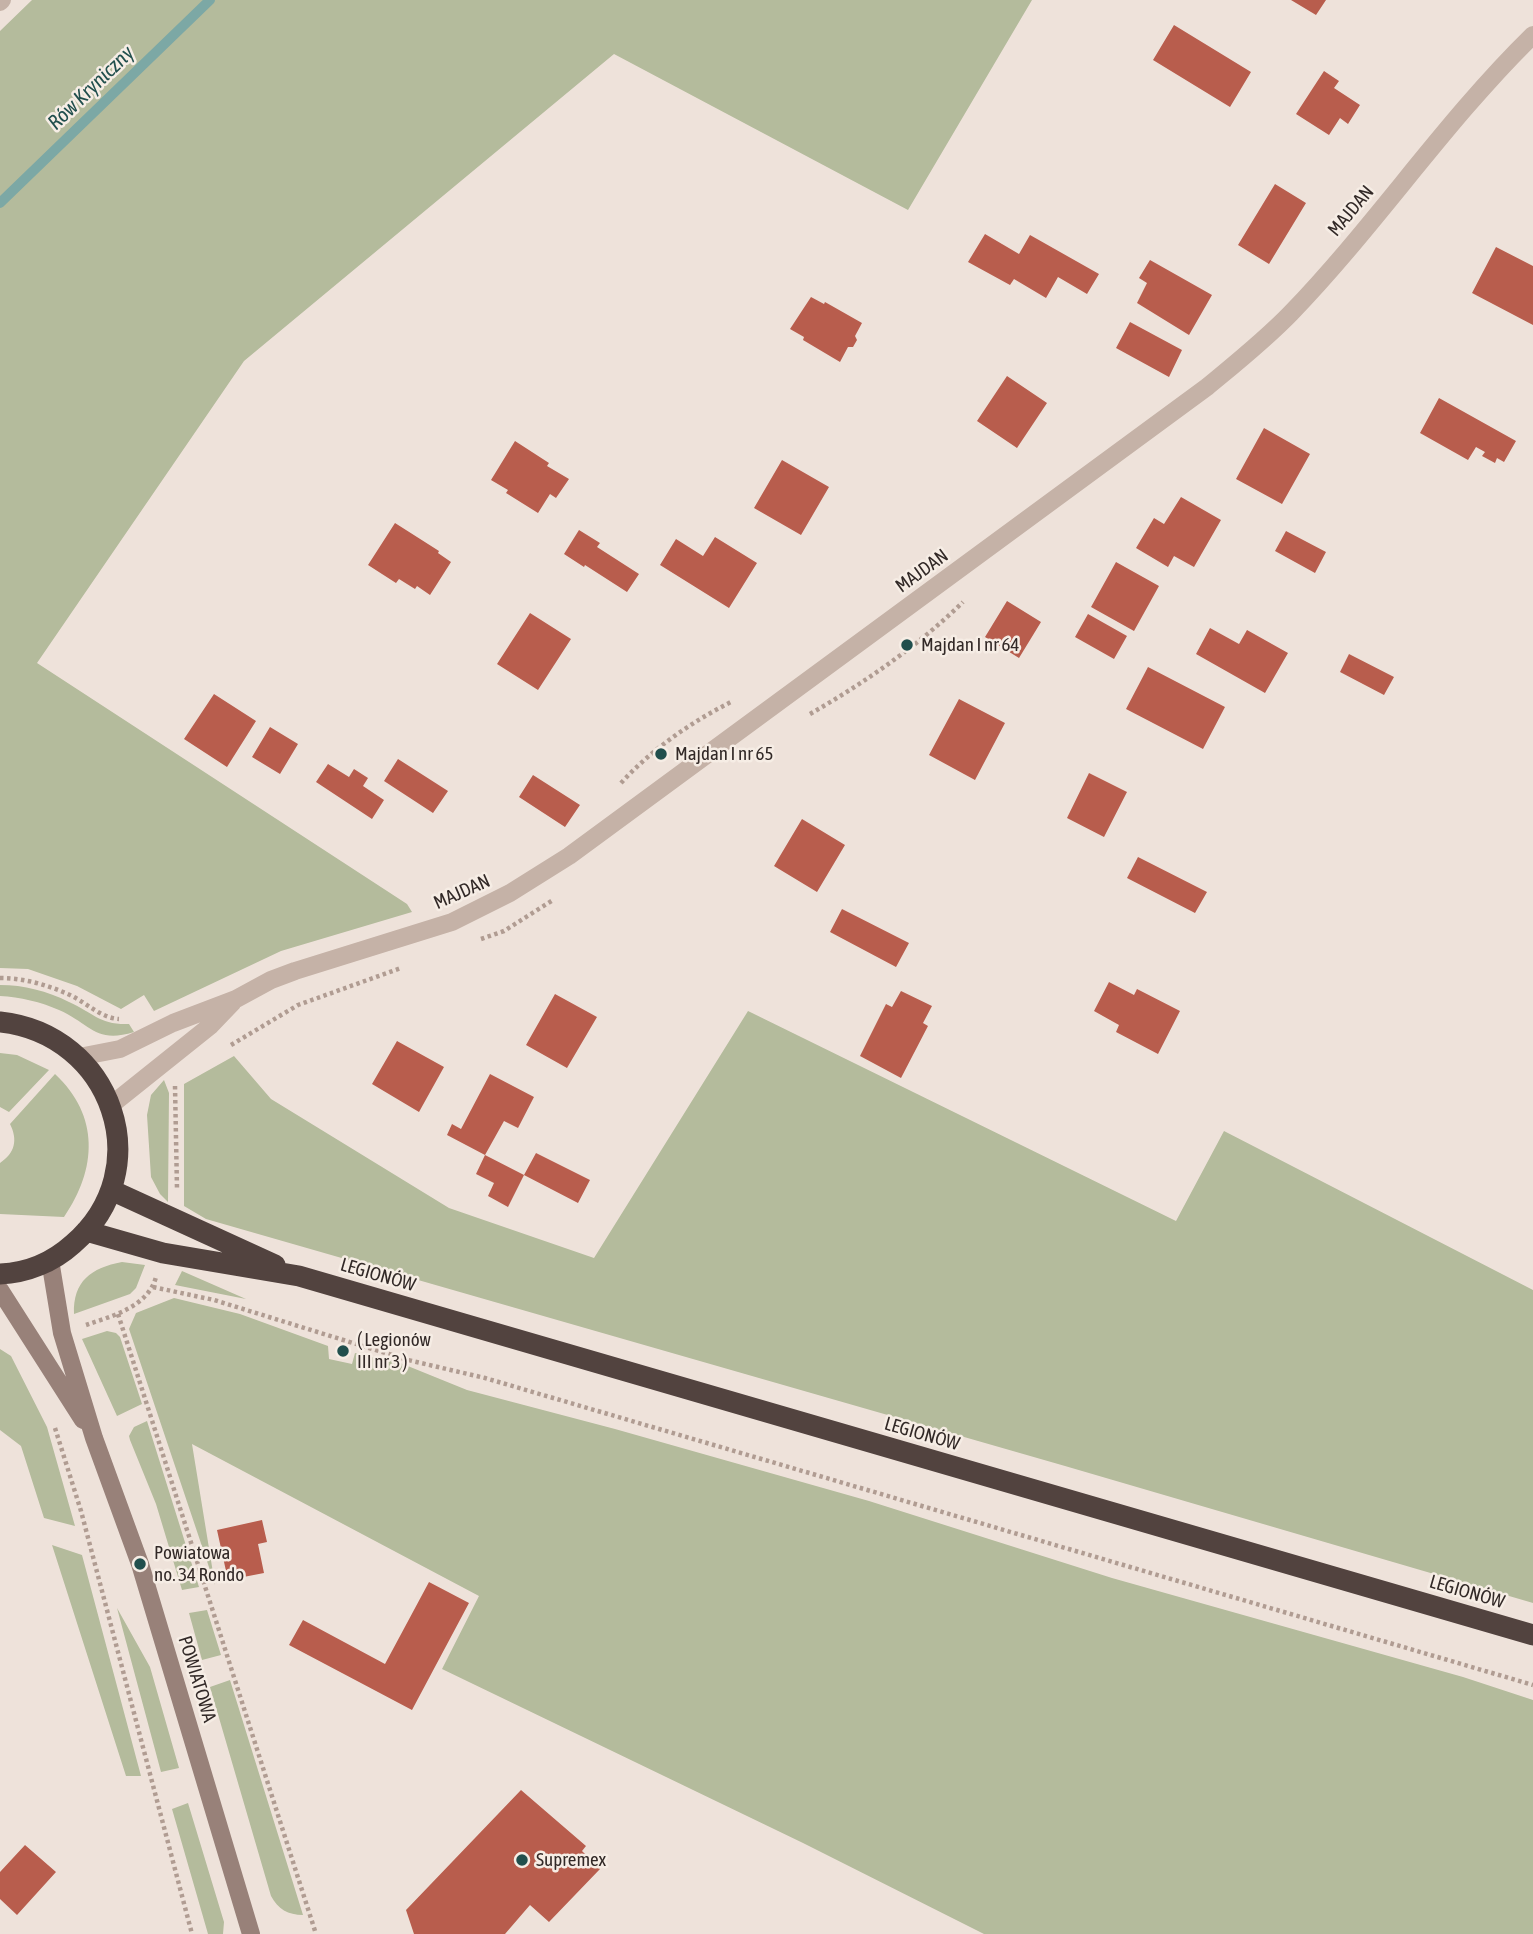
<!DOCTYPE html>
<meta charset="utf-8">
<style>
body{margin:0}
canvas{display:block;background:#eee2da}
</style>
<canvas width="1533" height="1934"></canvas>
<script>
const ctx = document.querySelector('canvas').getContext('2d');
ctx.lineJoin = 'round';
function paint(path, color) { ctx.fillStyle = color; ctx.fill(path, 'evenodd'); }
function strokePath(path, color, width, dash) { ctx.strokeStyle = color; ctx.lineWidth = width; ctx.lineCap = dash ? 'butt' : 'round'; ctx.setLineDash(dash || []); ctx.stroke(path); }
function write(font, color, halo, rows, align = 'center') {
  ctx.font = font + ' "Asap Condensed",sans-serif'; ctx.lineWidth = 5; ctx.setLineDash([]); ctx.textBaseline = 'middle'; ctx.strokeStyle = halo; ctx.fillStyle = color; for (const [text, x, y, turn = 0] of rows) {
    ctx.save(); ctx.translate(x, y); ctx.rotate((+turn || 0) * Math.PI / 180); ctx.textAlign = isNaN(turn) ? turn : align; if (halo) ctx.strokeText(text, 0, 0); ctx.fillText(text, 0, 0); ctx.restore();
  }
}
const green = new Path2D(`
 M32 0H1032L908 210 614 54 244 361 37 663 407 904 412 912 281 951 154 1011 144 995 121 1009 77 986 28 969 0 968V31Z
 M0 985C24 985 47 991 69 1002 94 1013 99 1025 129 1024L134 1032C95 1044 91 1024 59 1010 41 1002 20 997 0 996Z
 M748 1011 1176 1221 1224 1131 1533 1290V1603L1065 1466 206 1219 184 1206V1084L234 1056 271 1099 449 1208 594 1258Z
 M0 1053 17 1055 49 1070 9 1112 0 1107Z
 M55 1074C100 1116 97 1169 64 1217L0 1214V1163C15 1153 18 1140 10 1124Z
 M164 1080 169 1093 168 1202 160 1194 151 1177 147 1115 151 1095Z
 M122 1262 145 1265 136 1288 130 1294 74 1314C73 1281 91 1268 122 1262Z
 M182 1271 246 1299 175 1285Z
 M174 1298 240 1314 328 1346 329 1359 352 1364 355 1353 383 1360H393L467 1390 615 1429 869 1501 1112 1578 1463 1677 1533 1700V1934H984L803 1843 442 1669 479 1596 192 1444 215 1585 129 1329 136 1313Z
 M107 1331 116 1333 120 1337 142 1404 117 1416 82 1339Z
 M0 1349 11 1356 47 1427 75 1526 44 1518 21 1446 0 1430Z
 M147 1421 199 1587 182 1590 156 1504 130 1440 129 1436 134 1427Z
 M52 1545 82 1555 141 1776H126Z
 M117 1608 150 1667 179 1768 161 1772Z
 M207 1610 221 1655 202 1660 189 1613Z
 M230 1680 303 1915C288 1915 278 1909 271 1896L210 1687Z
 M188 1803 224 1922 223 1934H208L172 1809Z`);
const stream = new Path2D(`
 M0 203 210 0`);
const building = new Path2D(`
 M1291 0H1326L1316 15Z
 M1174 25 1251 72 1230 107 1153 60Z
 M1324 71 1339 81 1334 88 1360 105 1348 124 1340 118 1329 135 1296 114Z
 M1275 184 1306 203 1269 264 1238 245Z
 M985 234 1019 254 1030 235 1099 274 1087 294 1058 277 1046 298 1014 279 1010 285 968 262Z
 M1496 247 1533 266V325L1472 293Z
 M1150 260 1212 295 1189 335 1137 303 1147 283 1139 278Z
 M811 297 824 304 825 302 862 323 855 336 857 340 853 347H848L840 362 803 340 804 337 790 329Z
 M1130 322 1182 350 1169 377 1116 348Z
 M1007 376 1047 403 1017 448 977 421Z
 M1439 398 1516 441 1504 462 1497 458 1495 463 1482 456 1485 452 1476 447 1468 460 1420 433Z
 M1264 428 1310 454 1282 504 1236 479Z
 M515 441 549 463 547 466 569 479 556 498 550 494 538 513 506 493 508 490 491 480Z
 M782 460 829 487 801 535 754 508Z
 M1181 497 1221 520 1194 567 1174 556 1168 567 1136 548 1154 518 1164 524Z
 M395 523 439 551 438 553 451 562 430 595 417 586 415 589 399 579 396 583 368 565Z
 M579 530 600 543 597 547 639 574 627 592 585 565 584 567 564 554Z
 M1286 531 1326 552 1315 573 1275 551Z
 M715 537 757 563 729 608 660 565 676 539 703 556Z
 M1116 562 1159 586 1134 631 1091 607Z
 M1007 601 1041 622 1019 658 985 637Z
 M530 613 571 639 538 690 497 664Z
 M1088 614 1127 636 1114 659 1075 637Z
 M1210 628 1239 644 1247 630 1288 653 1265 693 1196 654Z
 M1349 654 1394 677 1384 695 1340 672Z
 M1148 667 1225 707 1203 749 1126 709Z
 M214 694 256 721 227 767 184 739Z
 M959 699 1005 723 975 780 929 755Z
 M270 727 298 744 280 774 252 757Z
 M398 759 448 791 433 813 384 781Z
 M328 764 349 777 354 769 368 778 363 786 384 800 372 819 316 782Z
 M1089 773 1127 792 1104 837 1067 818Z
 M533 775 580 805 565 827 519 797Z
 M802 819 845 845 817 892 774 866Z
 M1138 857 1207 892 1195 913 1127 878Z
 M842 909 909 943 896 967 830 932Z
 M1109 982 1134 995 1137 989 1180 1011 1158 1054 1116 1032 1119 1025 1094 1011Z
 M901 991 932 1006 923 1023 928 1026 901 1078 860 1056 886 1004 892 1007Z
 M555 994 597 1017 567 1068 526 1045Z
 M397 1041 444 1067 419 1112 372 1084Z
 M490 1074 534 1097 518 1128 504 1121 485 1155 447 1135 452 1124 461 1129Z
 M536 1153 590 1180 578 1203 524 1175Z
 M485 1155 524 1175 508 1207 488 1196 494 1183 476 1174Z
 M262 1520 267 1542 258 1544 264 1573 228 1580 217 1530Z
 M429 1582 469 1603 412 1710 289 1645 303 1620 385 1664Z
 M521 1790 586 1846 582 1851 600 1869 549 1922 530 1905 505 1934H414L406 1910Z
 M25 1845 56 1872 17 1915 0 1899V1872Z`);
const path = new Path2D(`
 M810 714C864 683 918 646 963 602
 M621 783C651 750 691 722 731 702
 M481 939 504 931 553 900
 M0 978C24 978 48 985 70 995 87 1003 101 1018 119 1019
 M231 1045 298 1005 401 968
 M175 1086 177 1189
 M153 1287 214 1300 408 1360 485 1378 1533 1685
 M118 1314 316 1934
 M86 1325C112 1316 148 1307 156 1277
 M55 1428 81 1511 192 1934`);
const street = new Path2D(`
 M0 2 2 0
 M79 1057 120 1049 173 1023 236 999 271 980 295 971 452 922 510 893 569 856 1207 387C1236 363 1265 340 1291 313 1376 225 1445 121 1533 35
 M110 1106 210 1026 233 1002`);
const secondary = new Path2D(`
 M50 1260 62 1333 94 1438 140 1564 251 1934
 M0 1290 83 1420`);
const highway = new Path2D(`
 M0 1022C112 1034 160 1169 73 1244 53 1262 27 1273 0 1274
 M111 1190 275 1265
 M86 1231 163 1253 299 1276 1533 1635`);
const markers = [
 [907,645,7,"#214f4d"],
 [661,754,7,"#214f4d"],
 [343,1351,7,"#214f4d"],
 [140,1564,7,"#214f4d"],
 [522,1860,7,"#214f4d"]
];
const streetNames = [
 ["MAJDAN",1351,211,-50],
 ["MAJDAN",922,571,-36],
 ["MAJDAN",462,892,-24],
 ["LEGIONÓW",378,1275,16],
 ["LEGIONÓW",922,1434,16],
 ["LEGIONÓW",1467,1592,16],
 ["POWIATOWA",197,1679,73]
];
const poiNames = [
 ["Majdan I nr 64",921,645],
 ["Majdan I nr 65",675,754],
 ["( Legionów",357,1340],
 ["III nr 3 )",357,1362],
 ["Powiatowa",154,1553],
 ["no. 34 Rondo",154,1575],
 ["Supremex",536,1860]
];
const waterNames = [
 ["Rów Kryniczny",91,88,-44]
];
paint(green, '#b4bb9c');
strokePath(stream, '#7ca8a5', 10);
paint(building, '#b85d4d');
strokePath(path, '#b09c92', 4.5, [3.5, 3.5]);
strokePath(street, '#c5b2a7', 18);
strokePath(secondary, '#988179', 18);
strokePath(highway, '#52433f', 21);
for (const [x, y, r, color] of markers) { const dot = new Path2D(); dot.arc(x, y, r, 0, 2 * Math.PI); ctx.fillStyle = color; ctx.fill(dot); strokePath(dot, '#f6ede5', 2.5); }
write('19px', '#322927', '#f6ede5', streetNames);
write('19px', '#322927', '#f6ede5', poiNames, 'left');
write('italic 21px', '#214f4d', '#f6ede5', waterNames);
</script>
